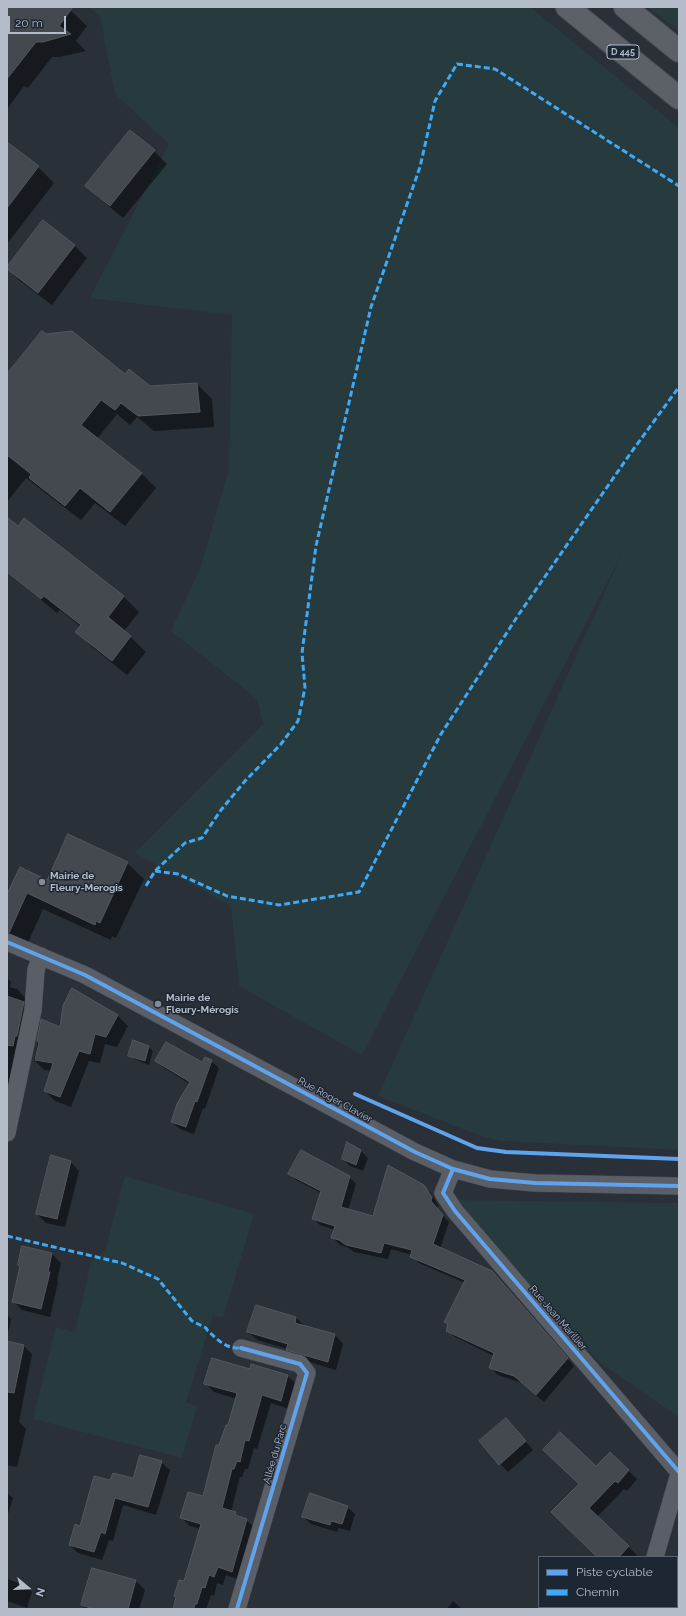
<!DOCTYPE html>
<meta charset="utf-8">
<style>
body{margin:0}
#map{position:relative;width:686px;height:1616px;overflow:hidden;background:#2a3038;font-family:Raleway,sans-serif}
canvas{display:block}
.frame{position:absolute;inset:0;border:8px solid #b4bcc9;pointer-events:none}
.legend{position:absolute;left:538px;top:1556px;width:140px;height:52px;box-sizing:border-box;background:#1d2633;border:1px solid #59626f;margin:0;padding:5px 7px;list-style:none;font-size:12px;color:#b4bcc9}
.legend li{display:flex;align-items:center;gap:8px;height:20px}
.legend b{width:20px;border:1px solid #59626f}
.north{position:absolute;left:8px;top:1568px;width:40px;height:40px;-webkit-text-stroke:3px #1d2633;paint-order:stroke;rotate:109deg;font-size:11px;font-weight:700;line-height:16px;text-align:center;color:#b4bcc9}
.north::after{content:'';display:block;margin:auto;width:14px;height:18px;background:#b4bcc9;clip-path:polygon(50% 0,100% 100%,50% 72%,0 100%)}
.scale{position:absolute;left:8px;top:16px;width:58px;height:18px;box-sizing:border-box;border:2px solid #b4bcc9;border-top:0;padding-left:5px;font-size:12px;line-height:14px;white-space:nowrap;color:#b4bcc9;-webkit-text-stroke:3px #1d2633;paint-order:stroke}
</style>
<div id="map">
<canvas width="686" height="1616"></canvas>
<div class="frame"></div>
<ul class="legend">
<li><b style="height:5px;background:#60a3ed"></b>Piste cyclable</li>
<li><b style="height:5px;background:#3fa9f5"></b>Chemin</li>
</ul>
<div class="north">N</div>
<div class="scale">20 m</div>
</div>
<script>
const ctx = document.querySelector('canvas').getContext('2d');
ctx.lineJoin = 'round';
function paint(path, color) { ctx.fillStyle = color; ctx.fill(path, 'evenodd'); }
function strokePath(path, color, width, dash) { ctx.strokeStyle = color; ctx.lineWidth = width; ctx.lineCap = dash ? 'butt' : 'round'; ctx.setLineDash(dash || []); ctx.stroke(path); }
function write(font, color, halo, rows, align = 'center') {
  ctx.font = font + ' Raleway,sans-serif'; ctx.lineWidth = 3; ctx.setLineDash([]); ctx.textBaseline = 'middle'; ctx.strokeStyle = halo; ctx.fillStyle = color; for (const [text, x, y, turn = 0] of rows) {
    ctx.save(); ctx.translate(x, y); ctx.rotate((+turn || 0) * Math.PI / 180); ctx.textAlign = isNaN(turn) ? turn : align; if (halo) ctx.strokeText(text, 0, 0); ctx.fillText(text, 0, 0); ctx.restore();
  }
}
const green = new Path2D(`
 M88 7H530L679 128V1150L501 1141 481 1136 378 1096 622 554 362 1055 239 986 231 906 135 853 263 724 257 699 171 631 201 566 229 469 232 315 90 298 169 144 115 94 100 16Z
 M648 7H679V31Z
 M125 1176 254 1214 223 1318 213 1315 186 1402 197 1406 182 1458 33 1419 56 1327 75 1332 91 1262 105 1251Z
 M455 1200 679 1203V1417L599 1362Z`);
const shadow = new Path2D(`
 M7 7H67L87 26 76 41 86 51 59 57H52L28 88 24 86 7 109Z
 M7 144 38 167 54 183 7 244Z
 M154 151 167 164 123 218 99 198 86 186Z
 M43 221 75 246 87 258 52 305 20 281 7 268Z
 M125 376 150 387 197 384 212 399 214 427 154 431 137 417 130 425 117 414 97 439 141 473 156 488 125 526 95 503 81 520 26 478 7 502V377Z
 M7 519 18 528 24 520 124 597 139 612 124 631 146 652 127 675 92 647 77 632 81 627 60 610 57 613 7 572Z
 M127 863 144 879 116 938 112 936 111 940 43 909 27 945 7 935V897L47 881Z
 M7 978 11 982 10 987 17 989 29 1002 7 1127Z
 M73 990 118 1016 128 1026 117 1047 105 1044 100 1063 89 1061 71 1107 55 1101 45 1091 52 1071 44 1070 34 1060 42 1021 61 1028Z
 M134 1042 149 1047 153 1051 149 1065 134 1059 130 1055Z
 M156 1060 202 1064 211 1061 219 1068 205 1109 203 1108 194 1134 180 1129 172 1122 190 1084 164 1068Z
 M361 1151 368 1158 363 1171 350 1166 343 1159Z
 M71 1162 79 1171 65 1227 46 1223 37 1214Z
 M289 1173 349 1177 356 1184 348 1210 374 1218 423 1186 431 1193 438 1205 437 1209 449 1222 440 1249 499 1279 574 1366 544 1402 522 1383 498 1375 491 1368 494 1356 455 1337 447 1330 449 1326 445 1322 465 1283 419 1263 412 1255 391 1249 388 1259 354 1252 347 1247 340 1245 333 1238 335 1230 320 1225 313 1218 321 1193 296 1180Z
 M23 1248 52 1254 61 1263 57 1280 58 1282 50 1317 22 1310 13 1301 21 1267Z
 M7 1315 11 1319 7 1337Z
 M296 1318 305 1326 335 1335 343 1344 336 1370 296 1358 287 1349 257 1340 248 1332Z
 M7 1342 24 1346 32 1354 19 1422 26 1429 17 1467 7 1465Z
 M250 1371 288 1376 296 1384 289 1409 271 1403 257 1449 254 1448 248 1469H245L242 1477H240L231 1512 235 1513 239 1518 246 1520 255 1528 240 1580 226 1575 223 1585 217 1583 214 1596 211 1595 206 1609H173L180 1581 185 1583 200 1529 190 1526 181 1518 203 1497 219 1447 229 1426 237 1399 214 1392 205 1383Z
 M514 1428 533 1450 508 1472 500 1464Z
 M610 1453 637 1479 627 1491 624 1489 597 1517 637 1555 635 1557H598L553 1512Z
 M161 1462 170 1470 156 1515 123 1505 113 1541 109 1540 102 1560 78 1553 70 1545 111 1481 133 1480Z
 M7 1493 13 1498 7 1517Z
 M347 1507 355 1514 350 1531 339 1528 337 1532 311 1524 303 1517Z
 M93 1569 136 1581 145 1590 139 1609H86L82 1605Z
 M7 1579 24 1585 32 1592 27 1608 7 1601Z
 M679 1580V1609H670L671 1607H677V1587Z
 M453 1601 462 1609H447Z`);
const building = new Path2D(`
 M7 7H73L59 26 71 34 43 42H36L7 79Z
 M130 130 155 150 110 206 85 186Z
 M7 142 39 166 7 208Z
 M43 220 75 245 38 293 7 269V267Z
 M42 331 46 334 72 331 125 374 129 369 150 386 197 383 200 412 138 416 121 403 115 410 101 400 81 425 142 473 110 512 80 488 65 506 29 478 31 474 7 455V374Z
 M7 517 18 526 24 518 124 596 108 617 131 636 112 661 75 632 81 625 44 596 41 599 7 572Z
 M68 834 128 862 100 923 96 921 95 925 27 893 9 933 7 932V894L20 867 47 880Z
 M72 988 118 1015 106 1037 95 1034 90 1054 79 1051 60 1097 44 1091 53 1063 35 1060 39 1042 37 1041 41 1019 60 1027 63 1006Z
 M7 996 24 1002 17 1036H15L13 1046 7 1045Z
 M133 1040 149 1046 145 1061 128 1056Z
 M166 1042 202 1062 205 1057 212 1060 197 1102 195 1101 186 1127 171 1122 177 1104 190 1082 155 1061Z
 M347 1142 361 1150 356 1165 342 1159Z
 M301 1150 350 1176 341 1207 373 1216 388 1165 424 1185 432 1197 431 1201 443 1215 433 1244 492 1271 568 1358 536 1395 514 1376 489 1368 494 1353 446 1331 448 1324 444 1322 465 1280 410 1257 412 1250 384 1243 381 1253 346 1245 339 1240 331 1238 335 1226 312 1219 321 1191 288 1174Z
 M51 1155 71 1161 57 1219 36 1214Z
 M22 1246 52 1253 48 1272H50L41 1309 12 1302 20 1266 18 1265Z
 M256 1305 296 1317 295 1323 335 1334 328 1362 286 1350 288 1344 247 1332Z
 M7 1341 24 1345 14 1393 7 1392Z
 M212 1358 250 1369 251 1364 288 1375 281 1401 262 1395 249 1441 245 1440 240 1462 237 1461 234 1469H232L222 1508 236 1512 235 1515 247 1519 232 1572 218 1567 214 1577 209 1575 205 1588 202 1587 197 1604H195L194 1609H173L176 1597 174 1596 179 1580 184 1581 201 1524 180 1518 188 1492 203 1496 216 1445H219L226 1425H228L237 1393 204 1384Z
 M506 1418 526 1441 499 1465 479 1441Z
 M560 1432 596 1466 610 1452 629 1470 618 1483 615 1481 589 1508 629 1546 619 1557H597L551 1512 579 1484 543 1450Z
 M140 1455 162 1461 148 1507 115 1498 105 1534 101 1532 94 1552 69 1545 75 1524 80 1526 94 1476 110 1480 113 1473 133 1478Z
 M310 1493 348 1506 342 1524 331 1521 330 1525 302 1517Z
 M92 1568 136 1580 128 1609H94L81 1605Z`);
const street = new Path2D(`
 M7 942 85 975 415 1152 453 1169 490 1179 535 1183 679 1186
 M7 1133 33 1010 36 970 41 956
 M453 1169 443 1193 455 1211 679 1472
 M655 1557 679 1474
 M237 1609 307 1373 300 1364 241 1348
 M638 1609 639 1607`);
const primary = new Path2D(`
 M567 7 679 98
 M625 7 679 51`);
const quiet = new Path2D(`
 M155 871 178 874 227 896 279 905 359 892 441 734 519 614 630 454 679 387
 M146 886 155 871 185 843 202 838 221 810 245 781 281 744 298 721 305 688 302 653 316 546 371 307 420 167 435 101 457 64 495 69 679 186
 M7 1236 122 1263 158 1279 192 1321 206 1328 208 1331C218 1340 226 1349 241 1348`);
const cycleway = new Path2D(`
 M7 942 85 975 415 1152 453 1169 490 1179 535 1183 679 1186
 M355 1094 477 1148 506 1152 679 1159
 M453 1169 443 1193 455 1211 679 1472
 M237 1609 307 1373 300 1364 241 1348`);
const markers = [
 [42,882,4,"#848b96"],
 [158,1004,4,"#848b96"]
];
const shields = [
 [623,52,32]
];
const shieldNames = [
 ["D 445",623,52]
];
const poiNames = [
 ["Mairie de",50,876],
 ["Fleury-Merogis",50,888],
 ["Mairie de",166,998],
 ["Fleury-Mérogis",166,1010]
];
const streetNames = [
 ["Rue Roger Clavier",335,1100,29],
 ["Rue Jean Marillier",558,1318,49],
 ["Allée du Parc",275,1454,-74]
];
paint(green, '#273a3e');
paint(shadow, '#0007');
paint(building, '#444950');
strokePath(building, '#52575f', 1);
strokePath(street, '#484c53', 18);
strokePath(primary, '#484c55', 24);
strokePath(street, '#5a5e66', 17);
strokePath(primary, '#5c6168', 22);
strokePath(quiet, '#3fa9f5', 3, [6, 3]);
strokePath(cycleway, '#60a3ed', 4);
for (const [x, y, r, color] of markers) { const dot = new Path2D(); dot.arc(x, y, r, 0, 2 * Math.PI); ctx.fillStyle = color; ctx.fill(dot); strokePath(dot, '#1d2633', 1.5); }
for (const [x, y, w] of shields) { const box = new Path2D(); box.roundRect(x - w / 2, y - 7, w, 14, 3); ctx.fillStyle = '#1d2633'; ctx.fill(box); strokePath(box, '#b4bcc9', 1); }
write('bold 9px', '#b4bcc9', null, shieldNames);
write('bold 10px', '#b4bcc9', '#1d2633', poiNames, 'left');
write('10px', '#b4bcc9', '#1d2633', streetNames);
</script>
